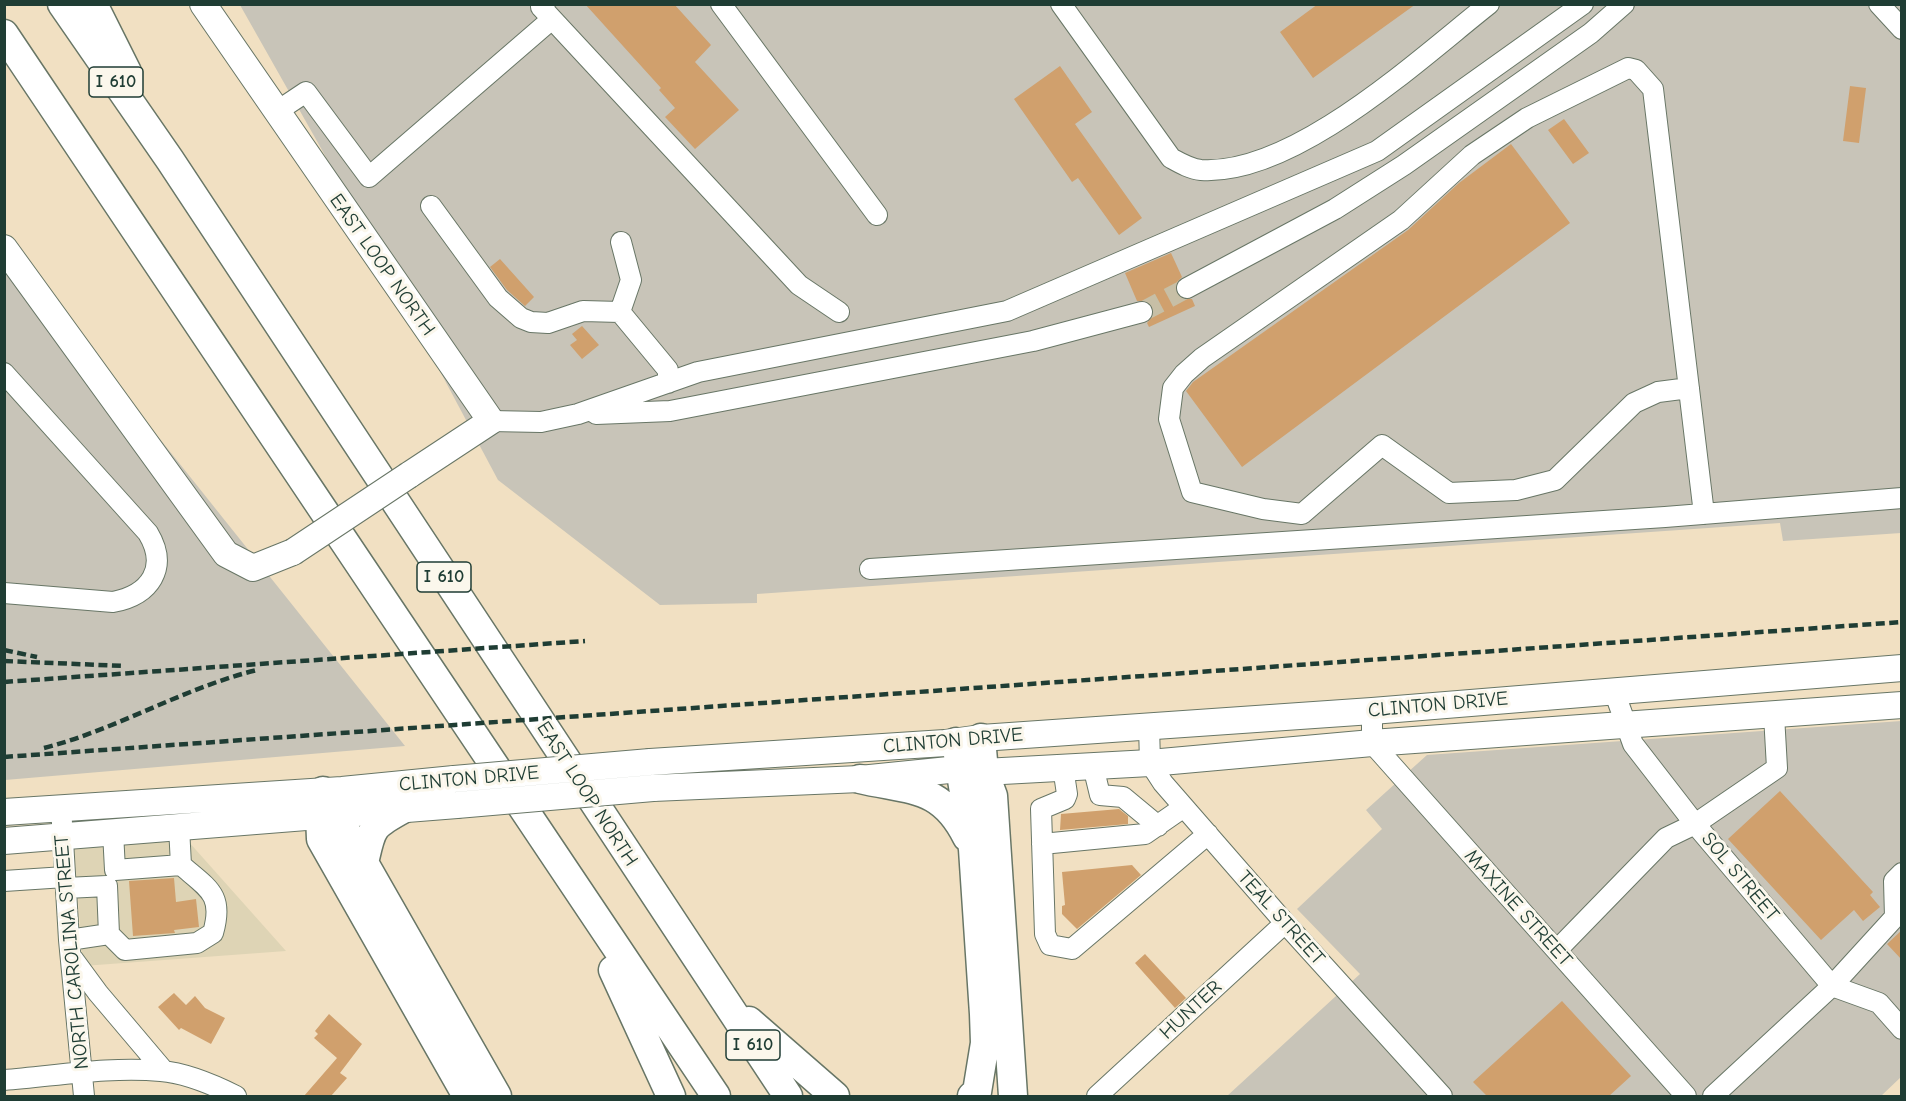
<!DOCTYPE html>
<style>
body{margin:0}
#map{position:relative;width:1906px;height:1101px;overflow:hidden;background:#f1e0c2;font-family:"Comic Neue",sans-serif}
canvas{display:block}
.frame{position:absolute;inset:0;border:6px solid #1f3d34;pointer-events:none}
</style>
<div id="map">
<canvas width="1906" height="1101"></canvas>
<div class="frame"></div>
</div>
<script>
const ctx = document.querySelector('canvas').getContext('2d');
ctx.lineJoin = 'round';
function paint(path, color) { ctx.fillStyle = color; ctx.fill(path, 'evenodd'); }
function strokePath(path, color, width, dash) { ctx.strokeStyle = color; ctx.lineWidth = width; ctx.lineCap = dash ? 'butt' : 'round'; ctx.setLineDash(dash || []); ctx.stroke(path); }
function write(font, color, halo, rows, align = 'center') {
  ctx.font = font + ' "Comic Neue",sans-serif'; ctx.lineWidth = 6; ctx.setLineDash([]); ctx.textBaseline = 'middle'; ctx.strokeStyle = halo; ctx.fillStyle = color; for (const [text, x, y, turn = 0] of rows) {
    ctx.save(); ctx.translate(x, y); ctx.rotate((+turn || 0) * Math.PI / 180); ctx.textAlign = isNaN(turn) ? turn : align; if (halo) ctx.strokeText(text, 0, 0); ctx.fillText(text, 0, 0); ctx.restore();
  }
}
const built = new Path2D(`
 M188 841 286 951 83 966 74 843Z`);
const industrial = new Path2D(`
 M240 5H1901V533L1783 541 1780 523 757 594V603L660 605 498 480 322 150Z
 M5 245 405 746 5 780Z
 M1901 721V1077L1881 1096H1227L1360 974 1297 909 1382 829 1366 810 1427 755Z`);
const building = new Path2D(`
 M585 4H674L711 45 695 62 739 110 695 149 665 117 675 108 659 90 661 88Z
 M1318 4H1416L1313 78 1280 32Z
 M1060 66 1092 112 1075 124 1142 218 1119 235 1078 178 1072 182 1014 99Z
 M1850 86 1866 88 1859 143 1843 141Z
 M1564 119 1589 153 1573 164 1548 130Z
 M1511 144 1570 223 1242 467 1186 391 1193 382 1408 230 1459 183Z
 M1171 253 1182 277 1177 282 1176 293 1181 298 1192 299 1195 306 1149 327 1147 323 1153 316V308L1146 301H1137L1125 273Z
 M500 259 534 297 525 306 507 290 490 267Z
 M582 326 599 345 582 359 570 345 577 340 572 334Z
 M1780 791 1873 892 1870 895 1880 907 1863 921 1854 910 1821 940 1728 839Z
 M1119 809 1128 816V824L1060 830 1061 814Z
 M1132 865 1141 875 1077 929 1062 914V906L1065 905 1062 872Z
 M174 878 176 902 196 899 199 927 174 930 175 933 133 936 129 881Z
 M1902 930V960L1887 944Z
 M1145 954 1186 998 1175 1008 1135 963Z
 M174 993 186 1005 195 996 205 1008 225 1018 211 1044 181 1028 179 1030 158 1007Z
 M1562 1001 1631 1076 1609 1096H1487L1473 1082Z
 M329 1014 362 1044 340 1073 347 1078 331 1096H304L337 1058 314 1038 318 1034 315 1031Z`);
const minorTunnel = new Path2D(`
 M1142 312 1187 288`);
const minor = new Path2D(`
 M545 4 541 7 799 285 839 312
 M721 4 877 215
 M1061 4 1171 158C1180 163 1190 169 1201 170 1294 176 1419 59 1489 4
 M1879 4 1902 29
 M276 112 306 92 369 177 552 19
 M431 206 498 298 521 318 531 322 548 323 583 311 620 312 668 370V383
 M1187 288 1335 209 1404 165 1591 33 1624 4
 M620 312 631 280 621 242
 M4 373 148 533C169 568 150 595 113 602L4 593
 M1689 388 1658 392 1634 403 1555 480 1516 490 1449 493 1382 445 1302 514 1263 509 1192 492 1169 419 1173 388 1184 374 1202 358 1401 220 1472 155 1527 118 1628 68 1636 70 1653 89 1704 514
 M596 414 670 411 1033 341 1142 312
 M491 421 541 422 578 414 698 372 1007 311 1377 151 1583 4
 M870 569 1665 517 1902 498
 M1614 691 1633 744 1695 824 1832 986 1879 1003 1902 1029
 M1372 711V743L1686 1096
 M1149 725 1150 763 1163 783 1285 923 1442 1096
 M1093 766 1100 795 1123 797 1158 826
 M1063 767 1067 794 1065 799 1041 809 1045 934 1050 945 1072 949 1208 834
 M61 807 69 940 84 1096
 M113 832 115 870 181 865 179 827
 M1042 844 1145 834 1184 807
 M4 881 65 877
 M66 888 107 886 109 934 69 940
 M109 934 125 950 197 943 213 933C224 895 209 889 181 865
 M1557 950 1666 838 1695 824 1777 768 1774 715
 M73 959 98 993 164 1071
 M4 1080C56 1076 110 1066 161 1071 186 1073 214 1085 236 1096
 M1097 1096 1285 923
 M1713 1096 1832 986 1895 917 1894 881 1902 873`);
const major = new Path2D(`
 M203 4 491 421 409 475
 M4 248 226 554 253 568 293 552
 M650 762 945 743 981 738 1372 711 1902 668
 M653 788 860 779 959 769 984 772 1150 763 1372 743 1902 705
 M4 812 342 790 454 779
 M4 841 457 805`);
const highway = new Path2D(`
 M62 4 170 160 788 1096
 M93 4 127 72
 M4 34 716 1096
 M981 738 984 772 993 796 1013 1096
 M956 742 973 849 984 1014 985 1043 977 1092 972 1096
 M860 779C911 791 941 785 967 837
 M323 791 497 1096
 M323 793 320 816 321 839 467 1096
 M364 863C372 828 370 827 403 809
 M613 970 671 1096
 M749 1021 835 1096`);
const rail = new Path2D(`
 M4 650 37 657
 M4 661 124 666
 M4 682 585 641
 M44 748C118 729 183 688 257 670
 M4 757 1902 622`);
const majorBridge = new Path2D(`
 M293 552 409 475
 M454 779 650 762
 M457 805 653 788`);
const shields = [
 [116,82,54],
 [444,577,54],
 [753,1045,54]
];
const shieldNames = [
 ["I 610",116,82],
 ["I 610",444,577],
 ["I 610",753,1045]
];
const streetNames = [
 ["EAST LOOP NORTH",382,265,55],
 ["CLINTON DRIVE",1438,705,-5],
 ["CLINTON DRIVE",953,741,-5],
 ["CLINTON DRIVE",469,779,-5],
 ["EAST LOOP NORTH",587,794,57],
 ["SOL STREET",1740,877,50],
 ["MAXINE STREET",1518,908,48],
 ["TEAL STREET",1281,918,48],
 ["NORTH CAROLINA STREET",72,952,-95],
 ["HUNTER",1191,1010,-43]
];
paint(built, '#ded4b5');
paint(industrial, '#c8c4b8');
paint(building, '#d0a06d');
strokePath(minorTunnel, '#c7bfa6', 20, [20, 10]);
strokePath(minor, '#687666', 22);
strokePath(major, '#687666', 28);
strokePath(highway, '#687666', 31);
strokePath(minor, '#fff', 20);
strokePath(major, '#fff', 26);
strokePath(highway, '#fff', 28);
strokePath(rail, '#1f3d34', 4.5, [9, 4.5]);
strokePath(majorBridge, '#687666', 28, []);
strokePath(majorBridge, '#fff', 26);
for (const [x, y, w] of shields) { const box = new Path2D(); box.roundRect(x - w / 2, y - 15, w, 30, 4.5); ctx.fillStyle = '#fbf7ec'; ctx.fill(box); strokePath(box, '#1f3d34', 1.5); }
write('bold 18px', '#1f3d34', null, shieldNames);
write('20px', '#1f3d34', '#fbf7ec', streetNames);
</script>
